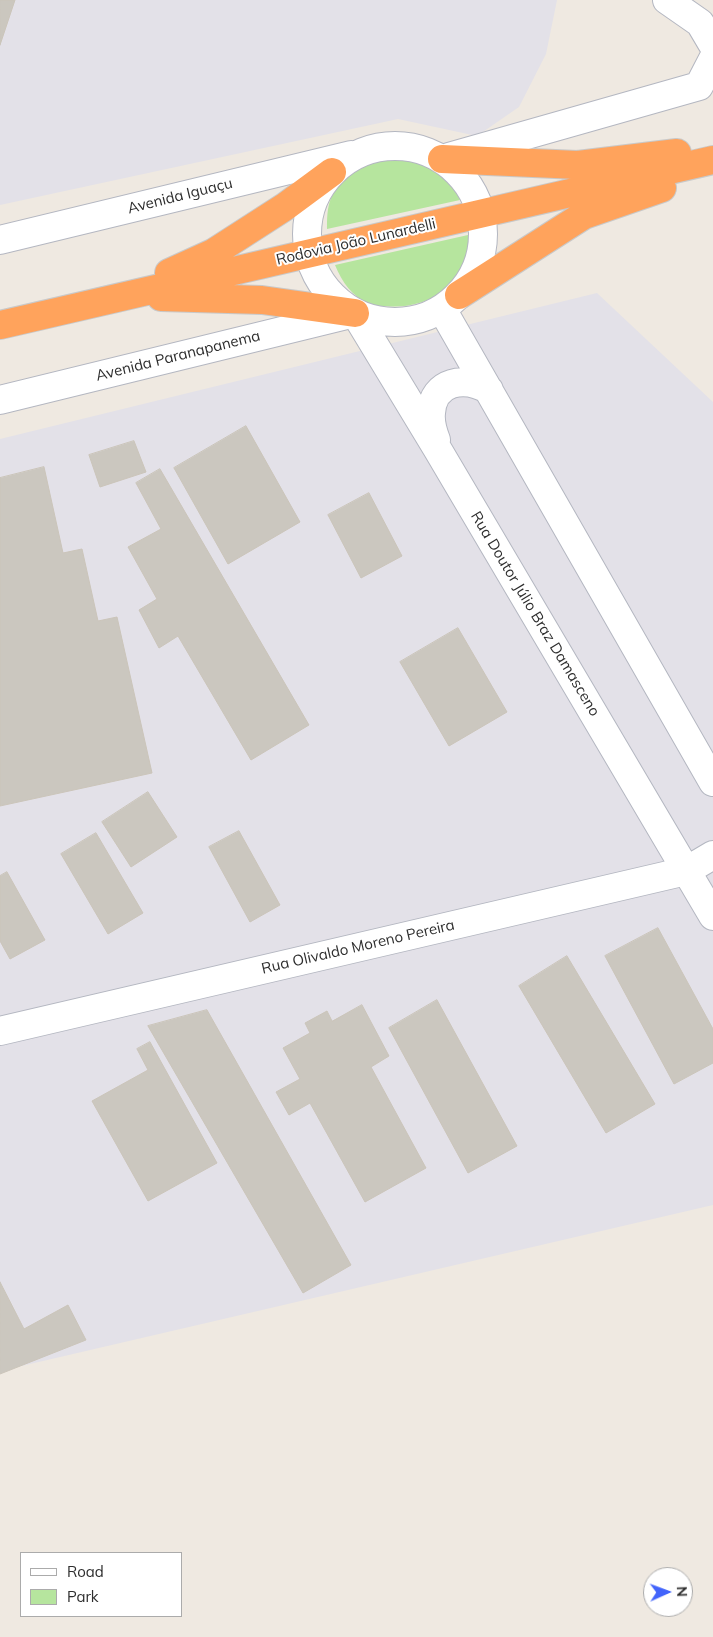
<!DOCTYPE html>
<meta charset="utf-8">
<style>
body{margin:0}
#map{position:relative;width:713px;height:1637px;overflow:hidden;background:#efe9e1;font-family:Mulish,sans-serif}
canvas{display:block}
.legend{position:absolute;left:20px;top:1552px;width:162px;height:65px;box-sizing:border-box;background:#fff;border:1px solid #ababab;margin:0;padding:6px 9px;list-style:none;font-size:15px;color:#2e2e2e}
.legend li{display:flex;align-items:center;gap:10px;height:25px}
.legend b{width:25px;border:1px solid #ababab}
.north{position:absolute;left:643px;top:1567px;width:50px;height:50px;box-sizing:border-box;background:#fff;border:1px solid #ababab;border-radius:50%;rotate:88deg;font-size:14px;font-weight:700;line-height:20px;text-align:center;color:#2e2e2e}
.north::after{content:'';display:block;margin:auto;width:18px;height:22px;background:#4264fb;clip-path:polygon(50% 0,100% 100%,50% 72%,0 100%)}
</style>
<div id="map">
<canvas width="713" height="1637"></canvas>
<ul class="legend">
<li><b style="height:6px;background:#fff"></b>Road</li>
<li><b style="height:14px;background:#b6e59e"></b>Park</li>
</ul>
<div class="north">N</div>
</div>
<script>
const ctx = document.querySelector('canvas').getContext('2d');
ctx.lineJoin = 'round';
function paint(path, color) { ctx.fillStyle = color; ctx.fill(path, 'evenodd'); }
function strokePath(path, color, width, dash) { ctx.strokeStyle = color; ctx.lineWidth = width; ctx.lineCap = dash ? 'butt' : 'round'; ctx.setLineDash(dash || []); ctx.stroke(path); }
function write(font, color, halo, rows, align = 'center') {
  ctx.font = font + ' Mulish,sans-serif'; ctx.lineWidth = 4; ctx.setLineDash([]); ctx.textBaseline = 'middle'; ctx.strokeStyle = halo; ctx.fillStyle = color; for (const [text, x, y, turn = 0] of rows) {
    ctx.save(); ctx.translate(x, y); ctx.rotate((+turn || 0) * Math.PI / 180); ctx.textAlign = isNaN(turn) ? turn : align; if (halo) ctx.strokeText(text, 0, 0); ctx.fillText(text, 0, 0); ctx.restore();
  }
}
const industrial = new Path2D(`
 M0 0H557L546 54 519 107 477 136 398 119 0 205Z
 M597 293 713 402V1205L0 1371V439Z`);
const green = new Path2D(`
 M402 157 423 161 440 170 455 185 460 200 327 229C327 219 327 208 331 198 340 180 360 164 379 159 386 157 395 158 402 157Z
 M468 235C469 241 471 249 470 254 460 291 421 310 385 306 380 306 374 306 370 304 352 297 342 282 335 265Z`);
const building = new Path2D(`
 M0 0H15L0 45Z
 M246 426 300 522 228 564 174 468Z
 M134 441 146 472 100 487 89 455Z
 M44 467 63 553 82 549 98 621 117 617 152 773 0 806V478Z
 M160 469 309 725 251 760 178 636 159 648 139 610 157 599 128 547 161 529 136 483Z
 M369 493 402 556 361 578 328 515Z
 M458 628 507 712 449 746 400 662Z
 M148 792 177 837 131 867 102 822Z
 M239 831 280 905 250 922 209 847Z
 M96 833 143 913 108 934 61 854Z
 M7 872 45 940 10 959 0 941V876Z
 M658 928 713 1029V1063L674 1084 605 956Z
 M567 956 655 1104 606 1133 519 986Z
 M437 1000 517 1146 468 1173 389 1028Z
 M362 1005 389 1056 371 1067 426 1168 365 1202 310 1103 289 1115 276 1092 300 1079 283 1048 310 1033 305 1023 327 1011 332 1021Z
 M207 1010 351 1265 303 1293 148 1026Z
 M150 1042 217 1163 148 1201 92 1101 148 1070 137 1049Z
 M0 1282 24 1329 68 1305 86 1340 0 1374Z`);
const minor = new Path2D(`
 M667 0 700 23 713 45
 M307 234a88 88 0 1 1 176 0a88 88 0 1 1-176 0Z
 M449 157 699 86 713 59
 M0 240 351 155
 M442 309 713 782
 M0 400 355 313 438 450 713 916
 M436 440C433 432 430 422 431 413 433 380 465 376 489 390
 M0 1031 686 871 713 855`);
const highway = new Path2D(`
 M442 159 578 165 677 153
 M169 273 213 253 286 206 332 172
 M459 295 584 215 662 188
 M161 297 262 300 355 313
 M0 325 713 160`);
const streetNames = [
 ["Avenida Iguaçu",180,196,-14],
 ["Rodovia João Lunardelli",356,242,-13],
 ["Avenida Paranapanema",178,356,-14],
 ["Rua Doutor Júlio Braz Damasceno",535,614,59],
 ["Rua Olivaldo Moreno Pereira",358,947,-13]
];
paint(industrial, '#e3e1e8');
paint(green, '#b6e59e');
paint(building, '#cbc7bf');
strokePath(building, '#cbc5ba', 1);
strokePath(minor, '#b4b7c1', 30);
strokePath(highway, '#c9c9c9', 30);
strokePath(minor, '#fff', 28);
strokePath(highway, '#ffa35c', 28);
write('15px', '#2e2e2e', '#fff', streetNames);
</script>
